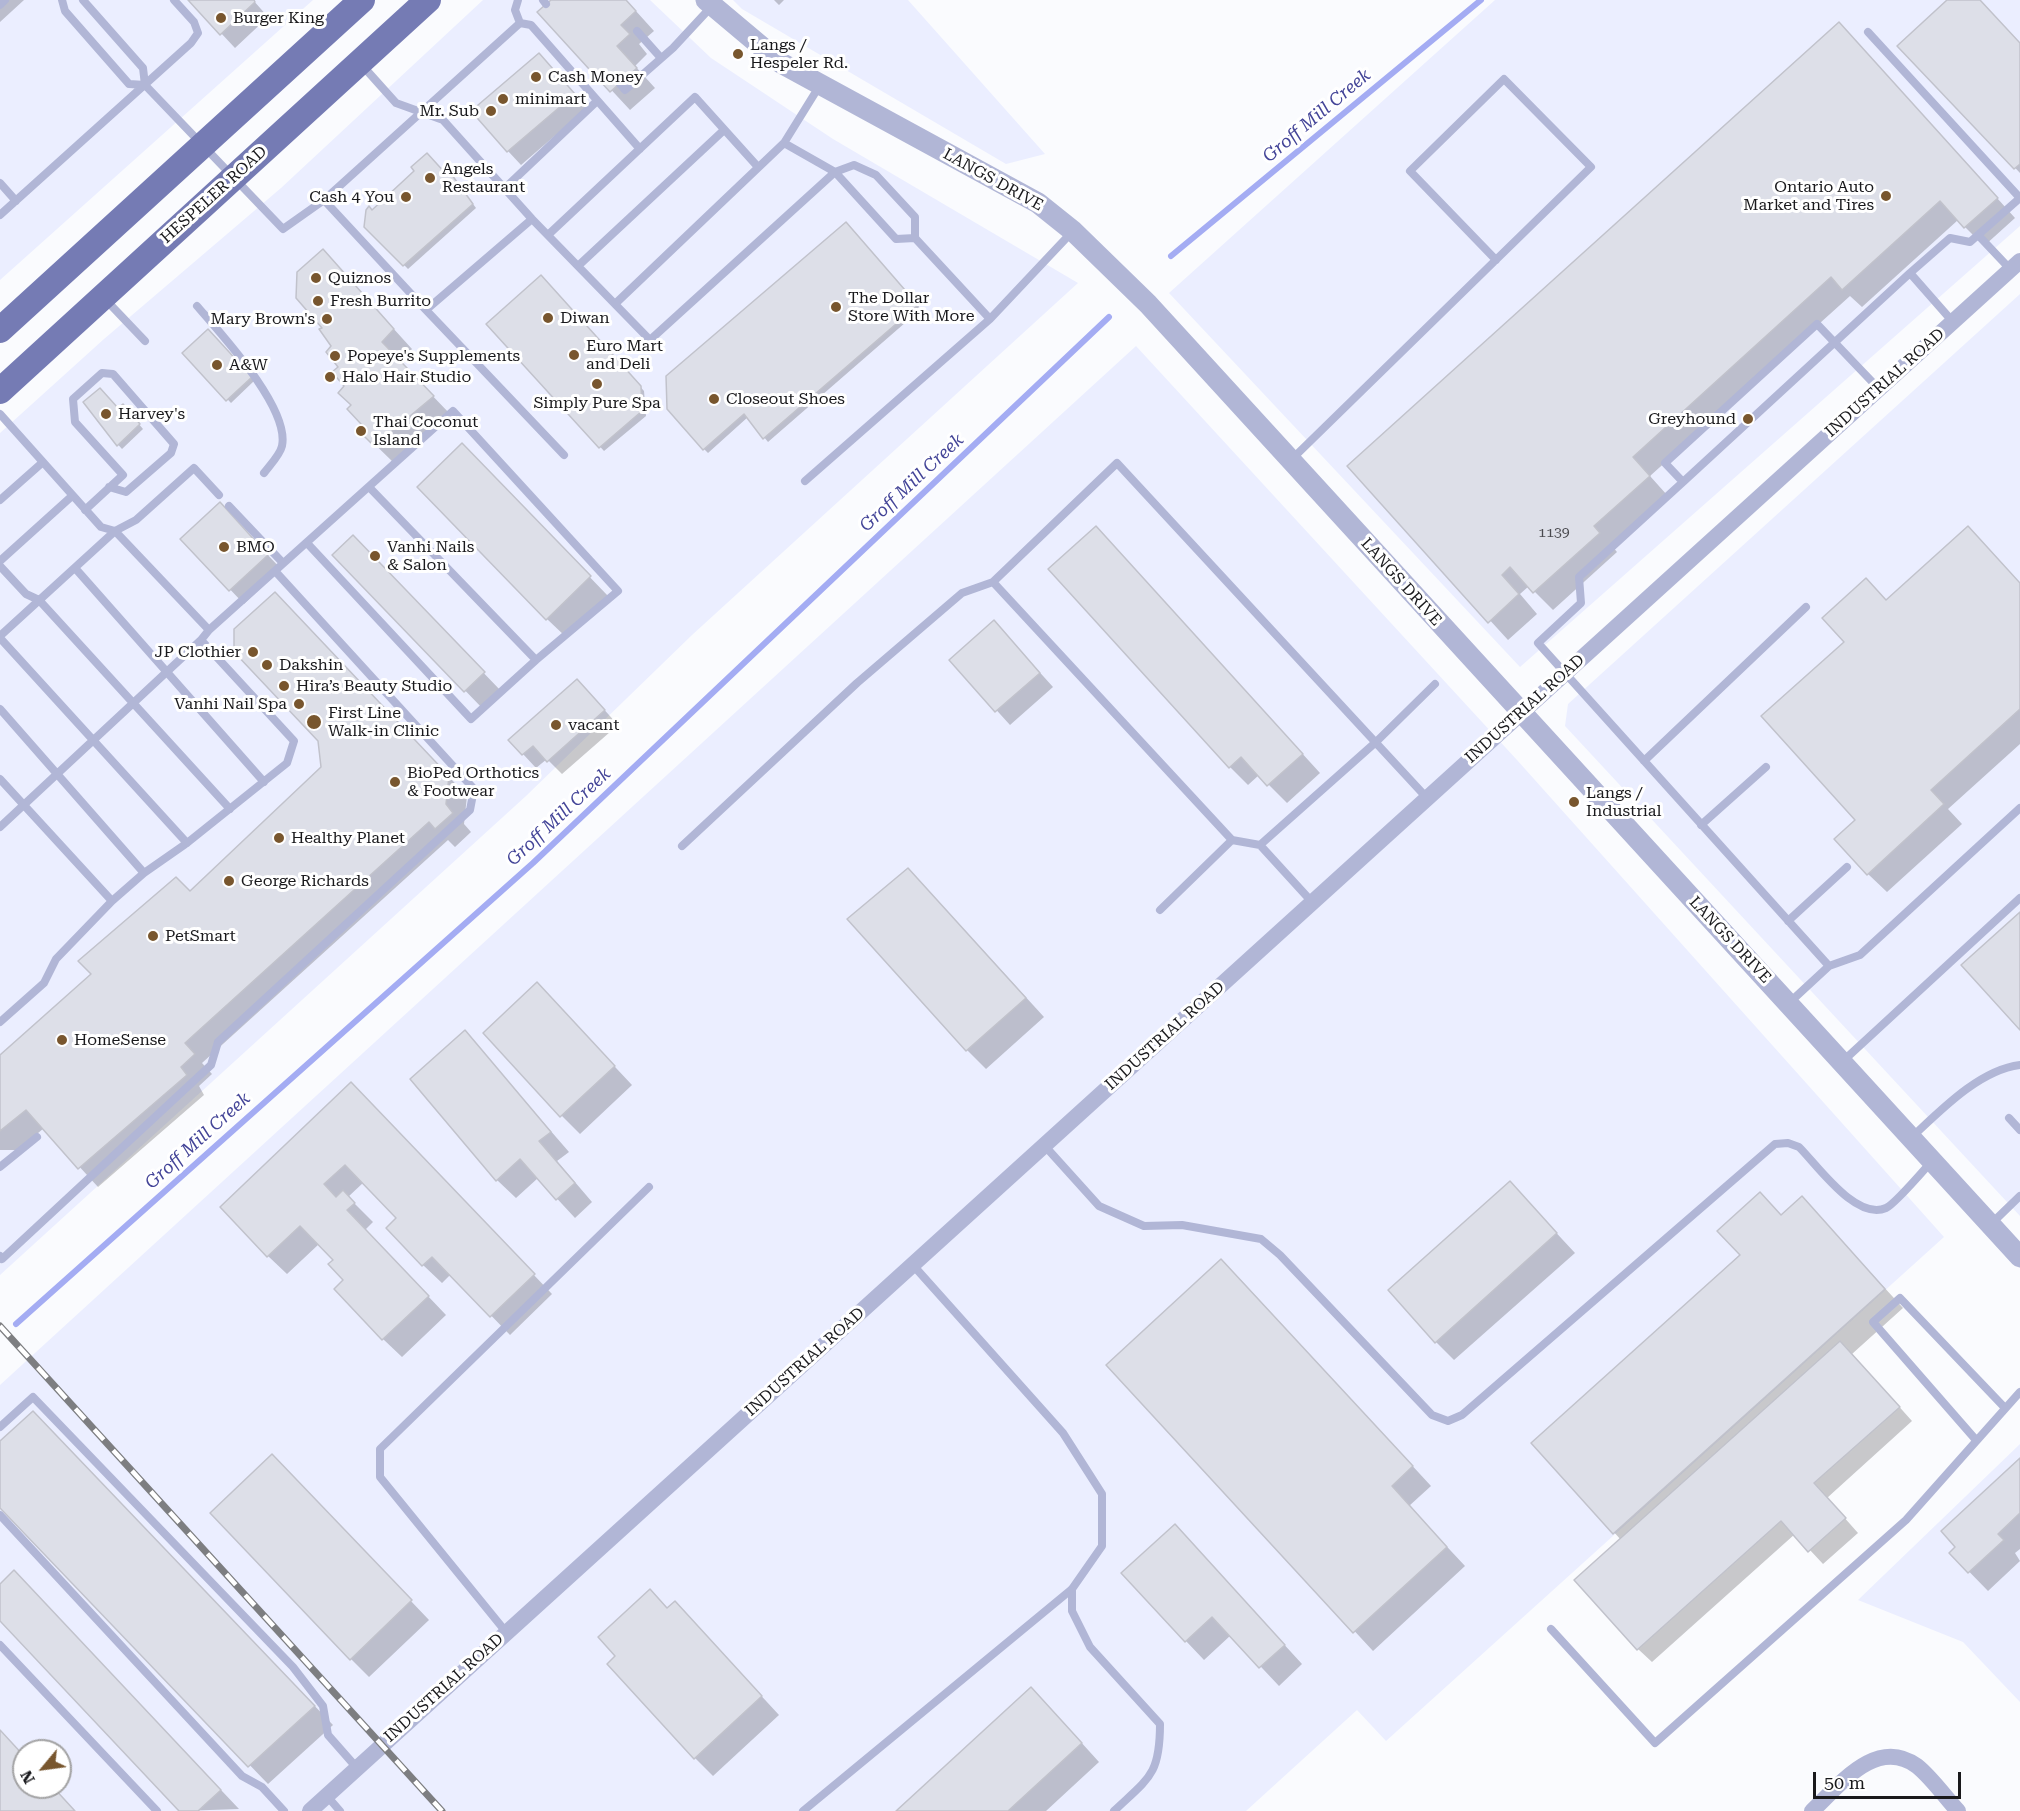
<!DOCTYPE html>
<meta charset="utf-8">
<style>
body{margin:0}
#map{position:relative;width:2020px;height:1811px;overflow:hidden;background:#fafbfe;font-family:"Roboto Serif",serif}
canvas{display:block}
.north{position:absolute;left:12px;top:1739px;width:60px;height:60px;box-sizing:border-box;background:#fff;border:2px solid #a3a3a4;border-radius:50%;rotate:241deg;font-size:16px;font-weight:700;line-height:24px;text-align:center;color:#19191c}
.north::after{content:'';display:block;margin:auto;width:21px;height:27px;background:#78562e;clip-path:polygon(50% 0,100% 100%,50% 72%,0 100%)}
.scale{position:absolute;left:1813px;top:1772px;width:148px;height:27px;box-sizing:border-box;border:3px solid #19191c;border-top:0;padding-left:8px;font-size:18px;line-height:21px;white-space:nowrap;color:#19191c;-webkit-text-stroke:4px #fff;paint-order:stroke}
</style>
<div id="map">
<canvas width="2020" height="1811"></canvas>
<div class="north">N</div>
<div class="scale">50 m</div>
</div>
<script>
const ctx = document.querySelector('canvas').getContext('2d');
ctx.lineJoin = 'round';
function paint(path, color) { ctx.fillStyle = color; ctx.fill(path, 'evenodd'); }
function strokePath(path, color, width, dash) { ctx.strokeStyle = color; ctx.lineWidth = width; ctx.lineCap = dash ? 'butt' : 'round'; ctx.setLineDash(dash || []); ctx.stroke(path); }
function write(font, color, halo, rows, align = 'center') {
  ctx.font = font + ' "Roboto Serif",serif'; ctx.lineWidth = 6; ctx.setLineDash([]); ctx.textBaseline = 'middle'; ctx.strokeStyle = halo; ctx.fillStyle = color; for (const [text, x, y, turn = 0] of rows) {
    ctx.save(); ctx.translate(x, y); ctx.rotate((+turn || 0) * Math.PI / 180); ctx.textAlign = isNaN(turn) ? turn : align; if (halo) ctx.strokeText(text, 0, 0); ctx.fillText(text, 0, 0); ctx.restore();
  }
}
const built = new Path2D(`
 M0 0H313L0 280Z
 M483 0H650L711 58 833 139 1078 283 692 635 526 796 0 1275V433L104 339 281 188Z
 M733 0H908L1045 154 1006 164 742 9Z
 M1495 0H2020V226L1520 667 1169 293Z
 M2020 294V1216L1565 726 1568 704Z
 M1136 346 1517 760 1944 1237 1386 1741 1357 1710 1246 1811H0V1385ZM24 1751H60V1787H24Z
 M2020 1444V1702L1963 1642 1858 1600Z`);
const shadow = new Path2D(`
 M0 0H24L0 22Z
 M190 0H253L268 17 235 48Z
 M553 0H626L654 31 639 44 647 54 635 66 655 88 630 110 539 12Z
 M774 0H784L779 5Z
 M1950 0H1978L2020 44V173L1900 46Z
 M1857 42 2015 218 1984 246 1958 220 1862 307 1850 296 1650 476 1667 495 1612 546 1617 552 1553 610 1529 586 1520 594 1537 614 1508 640 1349 466Z
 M539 55 587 108 521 165 508 151Z
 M446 176 456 181 476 208 408 269 366 226Z
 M850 228 921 309 768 442 748 417 708 453 704 449Z
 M323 251 412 349 400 362 451 415 394 463 359 429 363 424 353 405 333 346 324 328Z
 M541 277 644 391 646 416 604 451 488 324Z
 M208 331 254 381 231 403 184 353Z
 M119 410H127L143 429 122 449 97 421Z
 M481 464 608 596 566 637 547 619Z
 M233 518 281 569 244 604 182 539Z
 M1114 547 1320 773 1287 803 1259 775 1248 785 1230 767Z
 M334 555 371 556 502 692 484 710Z
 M2020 583V744L1948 809 1962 824 1887 892 1868 874 1857 820 1846 642 1887 602Z
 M294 612 467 796 464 824 471 832 455 847 448 840 202 1063 212 1074 199 1086 204 1095 98 1187 44 1128 18 1150H0V1057L190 893 322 768 319 740Z
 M1007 636 1053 687 1010 725 951 660Z
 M591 695 618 725 562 774 547 759 536 768 523 754Z
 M927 889 1044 1017 986 1069 967 1050Z
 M555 1003 632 1085 580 1134 562 1116Z
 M465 1032 569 1152 557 1161 592 1202 575 1218 538 1178 516 1198 497 1180Z
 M369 1102 552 1294 510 1335 451 1274 442 1283 423 1265 398 1218 364 1182 348 1197 373 1222 365 1230 446 1315 402 1357 383 1339 335 1260 319 1244 287 1274 268 1256Z
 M1510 1183 1575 1253 1454 1360 1436 1342Z
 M1782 1216 1820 1217 1903 1308 1852 1354 1912 1421 1827 1498 1858 1533 1823 1564 1795 1534 1652 1662 1638 1649 1621 1540 1534 1443Z
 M1240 1279 1431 1486 1409 1506 1465 1566 1373 1651 1108 1365Z
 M51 1432 333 1725 268 1784 0 1506V1443Z
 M2020 1460V1549L2015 1553 2020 1561 1988 1591 1951 1553Z
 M290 1474 429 1620 369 1677 351 1659Z
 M1193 1545 1302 1664 1279 1686 1231 1635 1204 1660 1186 1641Z
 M0 1586 33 1591 239 1809 181 1811 0 1619Z
 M668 1609 693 1622 779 1715 713 1776 695 1758Z
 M1050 1708 1099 1762 1046 1811H899Z`);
const stream = new Path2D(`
 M1171 256 1481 0
 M16 1324 533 863 1109 317`);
const building = new Path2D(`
 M188 0H254L255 2 220 35Z
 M551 0H626L636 11 621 25 630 34 617 46 637 68 610 92 537 12Z
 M1947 0H1980L2020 43V164L2014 169 1897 46Z
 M1839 22 1998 198 1964 228 1940 201 1842 290 1831 277 1633 457 1650 476 1594 526 1600 533 1533 593 1510 567 1502 575 1519 594 1488 623 1347 466Z
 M539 53 575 94 507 152 471 111Z
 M427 153 447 175H452L473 204 403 266 364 227 366 210 369 206 372 210 414 171 411 167Z
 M846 222 918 305 763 439 744 414 703 450 667 409 666 376Z
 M323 249 394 329 382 342 434 396 374 446 357 429 361 424 347 409 351 405 338 393 344 386 332 372 338 367 326 352 331 346 319 329 322 328 296 298 297 272Z
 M541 275 641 386 642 411 599 448 486 324Z
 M208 329 252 377 226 401 182 353Z
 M100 388 118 408 123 404 140 424 117 446 83 402Z
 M462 443 591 576 546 620 417 487Z
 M220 502 268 555 229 591 180 539Z
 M1096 526 1303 754 1267 786 1241 757 1229 768 1048 569Z
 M1968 526 2020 583V709L1931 790 1944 804 1867 875 1834 839 1855 820 1761 716 1844 642 1822 618 1866 578 1886 600Z
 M353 535 485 672 464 692 332 555Z
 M275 592 449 776 446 804 453 813 435 829 429 822 185 1043 195 1054 181 1067 187 1075 78 1169 26 1110 0 1131V1055L91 974 78 961 176 877 190 891 321 767 318 741 234 652V629Z
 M994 620 1040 673 995 712 949 660Z
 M577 679 605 710 547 762 533 746 522 755 508 740Z
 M908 868 1026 998 966 1051 847 919Z
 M2020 912V1030L1961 965Z
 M537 982 615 1066 560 1117 483 1033Z
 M465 1030 551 1132 539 1141 575 1183 556 1200 520 1159 496 1181 410 1079Z
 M351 1082 535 1274 490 1317 432 1257 422 1266 386 1228 396 1218 345 1165 324 1184 336 1197 343 1190 355 1203 347 1210 429 1296 382 1340 334 1289 343 1280 328 1264 333 1260 300 1226 267 1257 220 1207Z
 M1510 1181 1557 1233 1435 1343 1388 1290Z
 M1760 1192 1781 1215 1802 1196 1885 1289 1613 1534 1531 1443 1740 1255 1717 1231Z
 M1221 1259 1413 1466 1392 1486 1447 1547 1353 1633 1106 1365Z
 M1840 1341 1900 1407 1814 1483 1846 1518 1808 1552 1781 1521 1637 1650 1574 1580Z
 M33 1411 315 1706 248 1767 0 1508V1441Z
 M272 1454 412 1600 350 1660 210 1513Z
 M2020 1458V1513L1998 1534 2004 1540 1968 1573 1949 1553 1955 1547 1941 1531Z
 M1175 1524 1285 1645 1259 1668 1212 1617 1185 1642 1121 1573Z
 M14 1570 221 1790 198 1811H179L0 1621V1584Z
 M650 1589 667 1608 675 1601 762 1696 694 1759 607 1664 615 1656 598 1637Z
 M1031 1687 1082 1743 1008 1811H896Z
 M0 1730 24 1756V1787H53L75 1811H0Z`);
const service = new Path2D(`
 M62 0 65 11 129 84 145 85
 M83 0 143 68 145 85 283 229 324 200 520 23 515 10 518 0
 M543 0 546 4
 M0 5 5 0
 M520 23 531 25 640 149
 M637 31 661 58
 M1868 32 2020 198 1970 242 1950 238 1910 273
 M361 64 396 103 443 120 532 219 650 340 835 172 784 143 615 304
 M620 84 625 90 673 48 712 6
 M784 143 820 85
 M0 183 16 201
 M505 188 597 101
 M324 200 426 310
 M0 215 191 43 198 33 194 22 174 0
 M532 219 426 310 564 455
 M548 235 695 97 758 167
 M1978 235 2011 270
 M915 238V217L876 175 854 165 835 172 896 239 915 238 990 319 1072 232
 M578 266 724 130
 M105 299 145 341
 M197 306C221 334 290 408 282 446 280 455 270 465 264 473
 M1879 389 1817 324 1665 463 1683 482 1910 273 1953 322
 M0 414 101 527 115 531 209 630 453 411 618 591 536 660 369 487
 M1291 460 1591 167 1504 79 1410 171 1496 260
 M805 481 990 319
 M1683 482 1579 577 1581 603 1538 643 1829 966 1789 1003
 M0 500 43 462
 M229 506 283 563
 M85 510 123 475 75 422 73 399 102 373 113 374 174 444 171 453 126 492 109 487
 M307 543 471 719 536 660
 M0 561 72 496
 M0 566 26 594 39 600 230 809
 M75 568 264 782
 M0 636 115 531 136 520 194 468 219 495
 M0 638 187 843
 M0 709 144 873
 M1644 761 1806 607
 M0 779 112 901
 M1701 825 1766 767
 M0 827 201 640
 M1260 845 1376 742 1435 684
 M682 846 857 683 962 593 993 582
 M1312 902 1260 845 1232 840 993 582 1117 463 1427 798
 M1160 910 1232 840
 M1788 921 1847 867
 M1829 966 1860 955 2020 808
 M0 1022 44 983 56 959 112 901 144 873 187 843 287 763 294 741 201 640 209 630
 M1842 1062 2020 898
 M2009 1118 2020 1130
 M1911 1138C1940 1111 1979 1070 2020 1065
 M1044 1145 1099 1206 1144 1226 1182 1225 1261 1239 1280 1255 1432 1415 1448 1421 1462 1415 1775 1144 1788 1143 1799 1147C1818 1166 1856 1221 1886 1208 1895 1204 1923 1171 1932 1161
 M0 1167 37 1137
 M1991 1224 2020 1196
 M0 1256 2 1259 211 1065 218 1042 470 810 474 789 275 571
 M0 1427 33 1397 293 1667 323 1706 328 1735 357 1768
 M1976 1440 1873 1322 1900 1298 2005 1408
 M0 1515 242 1776 262 1787 284 1811
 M1072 1589V1611L1090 1647 1160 1724C1160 1775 1149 1778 1114 1811
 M1551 1629 1655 1743 1906 1520 2020 1392
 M506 1632 380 1477V1449L649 1187
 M0 1645 157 1811
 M327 1796 340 1811
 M803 1811 1072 1589 1102 1546V1494L1063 1433 912 1264`);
const minor = new Path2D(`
 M310 1811 2020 261
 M1812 1811C1839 1786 1876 1736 1917 1766 1932 1778 1945 1797 1958 1811`);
const tertiary = new Path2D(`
 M706 0 781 63 1038 203 1073 231 1148 304 2020 1257`);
const primary = new Path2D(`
 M0 330 362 0
 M0 391 428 0`);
const rail = new Path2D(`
 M0 1326 442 1811`);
const markers = [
 [221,18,6,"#78562e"],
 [738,54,6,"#78562e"],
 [536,77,6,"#78562e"],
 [503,99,6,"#78562e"],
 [491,111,6,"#78562e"],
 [430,178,6,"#78562e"],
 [1886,196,6,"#78562e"],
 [406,197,6,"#78562e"],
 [316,278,6,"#78562e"],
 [318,301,6,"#78562e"],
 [836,307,6,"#78562e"],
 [548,318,6,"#78562e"],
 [327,319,6,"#78562e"],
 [574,355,6,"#78562e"],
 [335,356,6,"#78562e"],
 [217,365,6,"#78562e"],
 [330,377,6,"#78562e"],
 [597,384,6,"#78562e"],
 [714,399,6,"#78562e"],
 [106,414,6,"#78562e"],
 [1748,419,6,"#78562e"],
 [361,431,6,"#78562e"],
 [224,547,6,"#78562e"],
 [375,556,6,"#78562e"],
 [253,652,6,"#78562e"],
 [267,665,6,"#78562e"],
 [284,686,6,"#78562e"],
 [299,704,6,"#78562e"],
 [314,722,8,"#78562e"],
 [556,725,6,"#78562e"],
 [395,782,6,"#78562e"],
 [1574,802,6,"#78562e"],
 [279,838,6,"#78562e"],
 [229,881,6,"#78562e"],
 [153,936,6,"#78562e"],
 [62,1040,6,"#78562e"]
];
const numberNames = [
 ["1139",1554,533]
];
const poiNames = [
 ["Burger King",233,18],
 ["Langs /",750,45],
 ["Hespeler Rd.",750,63],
 ["Cash Money",548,77],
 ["minimart",515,99],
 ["Mr. Sub",479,111,"right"],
 ["Angels",442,169],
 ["Restaurant",442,187],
 ["Ontario Auto",1874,187,"right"],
 ["Market and Tires",1874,205,"right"],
 ["Cash 4 You",394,197,"right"],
 ["Quiznos",328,278],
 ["The Dollar",848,298],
 ["Store With More",848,316],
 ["Fresh Burrito",330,301],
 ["Diwan",560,318],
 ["Mary Brown's",315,319,"right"],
 ["Euro Mart",586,346],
 ["and Deli",586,364],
 ["Popeye's Supplements",347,356],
 ["A&W",229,365],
 ["Halo Hair Studio",342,377],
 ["Closeout Shoes",726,399],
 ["Simply Pure Spa",597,403,"center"],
 ["Harvey's",118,414],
 ["Greyhound",1736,419,"right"],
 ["Thai Coconut",373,422],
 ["Island",373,440],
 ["BMO",236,547],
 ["Vanhi Nails",387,547],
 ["& Salon",387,565],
 ["JP Clothier",241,652,"right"],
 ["Dakshin",279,665],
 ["Hira’s Beauty Studio",296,686],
 ["Vanhi Nail Spa",287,704,"right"],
 ["First Line",328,713],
 ["Walk-in Clinic",328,731],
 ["vacant",568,725],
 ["BioPed Orthotics",407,773],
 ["& Footwear",407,791],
 ["Langs /",1586,793],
 ["Industrial",1586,811],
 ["Healthy Planet",291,838],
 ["George Richards",241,881],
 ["PetSmart",165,936],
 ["HomeSense",74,1040]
];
const streetNames = [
 ["LANGS DRIVE",993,180,29],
 ["HESPELER ROAD",214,195,-42],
 ["INDUSTRIAL ROAD",1885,383,-42],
 ["LANGS DRIVE",1401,582,48],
 ["INDUSTRIAL ROAD",1525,709,-42],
 ["LANGS DRIVE",1730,940,47],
 ["INDUSTRIAL ROAD",1165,1036,-42],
 ["INDUSTRIAL ROAD",805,1362,-42],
 ["INDUSTRIAL ROAD",444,1688,-42]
];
const waterNames = [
 ["Groff Mill Creek",1317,116,-40],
 ["Groff Mill Creek",912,483,-43],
 ["Groff Mill Creek",559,817,-43],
 ["Groff Mill Creek",198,1141,-42]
];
paint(built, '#ebeeff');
paint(shadow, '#0003');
strokePath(stream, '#a4acf3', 6);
paint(building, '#dddfe8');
strokePath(building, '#c1c2cb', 1.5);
strokePath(service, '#b1b6d6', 8);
strokePath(minor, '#b1b6d6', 16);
strokePath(tertiary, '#b1b6d6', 21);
strokePath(primary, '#757bb4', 26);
strokePath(rail, '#7d7e81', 7);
strokePath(rail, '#fff', 4.5, [14]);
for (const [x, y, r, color] of markers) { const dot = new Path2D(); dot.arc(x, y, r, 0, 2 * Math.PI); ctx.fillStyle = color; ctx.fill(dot); strokePath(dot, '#fff', 2); }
write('14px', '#4a4a4f', null, numberNames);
write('16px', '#19191c', '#fff', poiNames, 'left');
write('16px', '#19191c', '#fff', streetNames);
write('italic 18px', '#444598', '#fff', waterNames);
</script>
